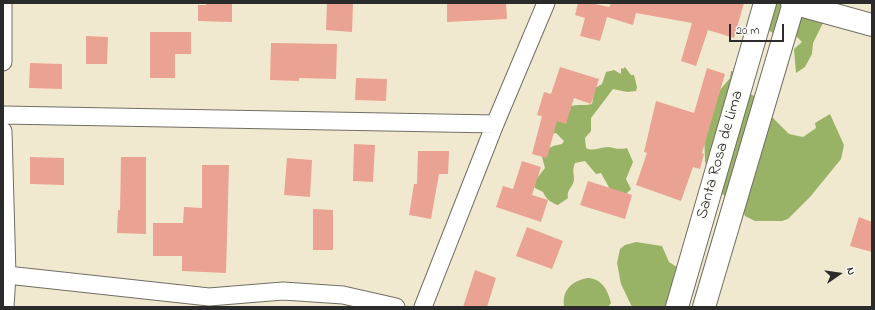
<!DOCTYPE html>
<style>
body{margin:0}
#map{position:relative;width:875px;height:310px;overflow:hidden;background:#f1e9cf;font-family:"Indie Flower",sans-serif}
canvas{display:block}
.frame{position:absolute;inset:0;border:4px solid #2b2b2b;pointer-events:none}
.north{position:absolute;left:819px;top:254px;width:40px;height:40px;-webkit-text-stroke:3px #fdfcf7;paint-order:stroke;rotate:77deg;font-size:11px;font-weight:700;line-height:16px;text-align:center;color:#2b2b2b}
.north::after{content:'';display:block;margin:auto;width:14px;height:18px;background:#2b2b2b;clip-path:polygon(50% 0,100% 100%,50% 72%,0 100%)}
.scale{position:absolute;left:729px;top:24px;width:55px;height:18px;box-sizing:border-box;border:2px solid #2b2b2b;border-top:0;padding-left:5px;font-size:12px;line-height:14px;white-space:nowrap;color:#2b2b2b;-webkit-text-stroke:3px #fdfcf7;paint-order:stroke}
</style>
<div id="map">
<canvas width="875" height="310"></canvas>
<div class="frame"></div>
<div class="north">N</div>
<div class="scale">20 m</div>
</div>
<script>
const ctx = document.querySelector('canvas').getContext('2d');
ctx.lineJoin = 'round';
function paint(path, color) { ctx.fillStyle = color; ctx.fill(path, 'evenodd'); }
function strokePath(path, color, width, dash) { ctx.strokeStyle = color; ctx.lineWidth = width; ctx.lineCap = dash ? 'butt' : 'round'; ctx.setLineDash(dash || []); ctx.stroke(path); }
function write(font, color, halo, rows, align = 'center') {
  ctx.font = font + ' "Indie Flower",sans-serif'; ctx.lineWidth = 3; ctx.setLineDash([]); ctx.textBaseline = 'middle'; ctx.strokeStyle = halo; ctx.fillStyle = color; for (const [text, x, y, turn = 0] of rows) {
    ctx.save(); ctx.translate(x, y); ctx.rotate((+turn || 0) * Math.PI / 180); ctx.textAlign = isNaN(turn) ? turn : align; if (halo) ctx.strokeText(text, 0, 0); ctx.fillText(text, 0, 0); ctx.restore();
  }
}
const forest = new Path2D(`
 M769 3H828L824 21 813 43 812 54 805 67 796 73 794 49 802 42 794 34 776 35 762 26Z
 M625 67 631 75H634L637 87 636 91 627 92 613 89 591 118V131L585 138 586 148C593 152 600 147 608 147 615 148 619 150 627 148L633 162 626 179 631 189 626 194 611 191 601 173 596 174 585 161 575 163C572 170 574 173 574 180 573 187 566 190 568 198L558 205C551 203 546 199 543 192L535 188 533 183 545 168 541 153 553 146 562 144 564 141 556 133 552 134 556 112 570 111 571 106C578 104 584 106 592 104L595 88 602 84 606 72 614 70 621 74V68L623 69Z
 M731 71 735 72 750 94 761 99 771 116 789 134 803 137 816 128 815 123 830 114 844 145 841 159 810 197 788 219 782 221H755L745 216 741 206 722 194 712 185 705 161 704 128 720 90 730 78Z
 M636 242 662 246 669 262 680 269 684 307H632L621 284 617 263 620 249 625 245Z
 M588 278C602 279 608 290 611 303L608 307H564C562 289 572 281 588 278Z`);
const building = new Path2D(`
 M206 3H232V22L198 21V5H206Z
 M327 3H353L352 32 326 30Z
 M447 3H506L507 19 447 22Z
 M578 3H591L609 7 611 3H744L734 38 708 30 696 66 681 61 692 23 636 13 633 25 607 17 600 41 580 36 585 18 575 15Z
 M150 32H191V54H175V78H150Z
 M86 36 108 37 107 64H86Z
 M271 43 337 44 336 79 299 78V81L270 80Z
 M30 63 62 64V89L29 88Z
 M560 67 599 79 591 104 574 98 566 124 557 121 547 158 532 154 542 116 537 115 544 92 551 94Z
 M707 68 725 74 702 153 704 154 700 169 693 167 681 201 636 185 647 153 644 152 656 101 694 113Z
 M356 78 387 79 386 101 355 100Z
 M354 144 375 145 373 182 353 181Z
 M418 151H449L448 174H439L431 219 409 215 414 184H417Z
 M30 157 64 158V185L30 184Z
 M121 157H146V234L117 233 118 210H120Z
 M287 158 312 160 310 197 284 195Z
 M522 161 541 167 532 195 548 200 541 222 496 207 503 186 513 189Z
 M202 165H229L226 273 182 271V256H153V223H183L184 207 202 208Z
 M588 181 632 195 625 219 580 205Z
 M313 209 333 210V250H313Z
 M859 217 872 222V252L850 246Z
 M527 227 563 241 552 269 516 256Z
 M475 270 496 278 487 307H463Z`);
const street = new Path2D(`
 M3 62V3
 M3 115 495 124
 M3 131 7 275 5 307
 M7 275 209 297 283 291 343 295 396 307
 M423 307 495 124 546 3`);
const secondary = new Path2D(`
 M792 3 872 25
 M677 307 765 3
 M704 307 794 3`);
const streetNames = [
 ["Santa Rosa de Lima",721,155,-74]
];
paint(forest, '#98b366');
paint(building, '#eaa392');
strokePath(street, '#706e64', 19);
strokePath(secondary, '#706e64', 24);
strokePath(street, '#fff', 17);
strokePath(secondary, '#fff', 22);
write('16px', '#2b2b2b', '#fdfcf7', streetNames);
</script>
